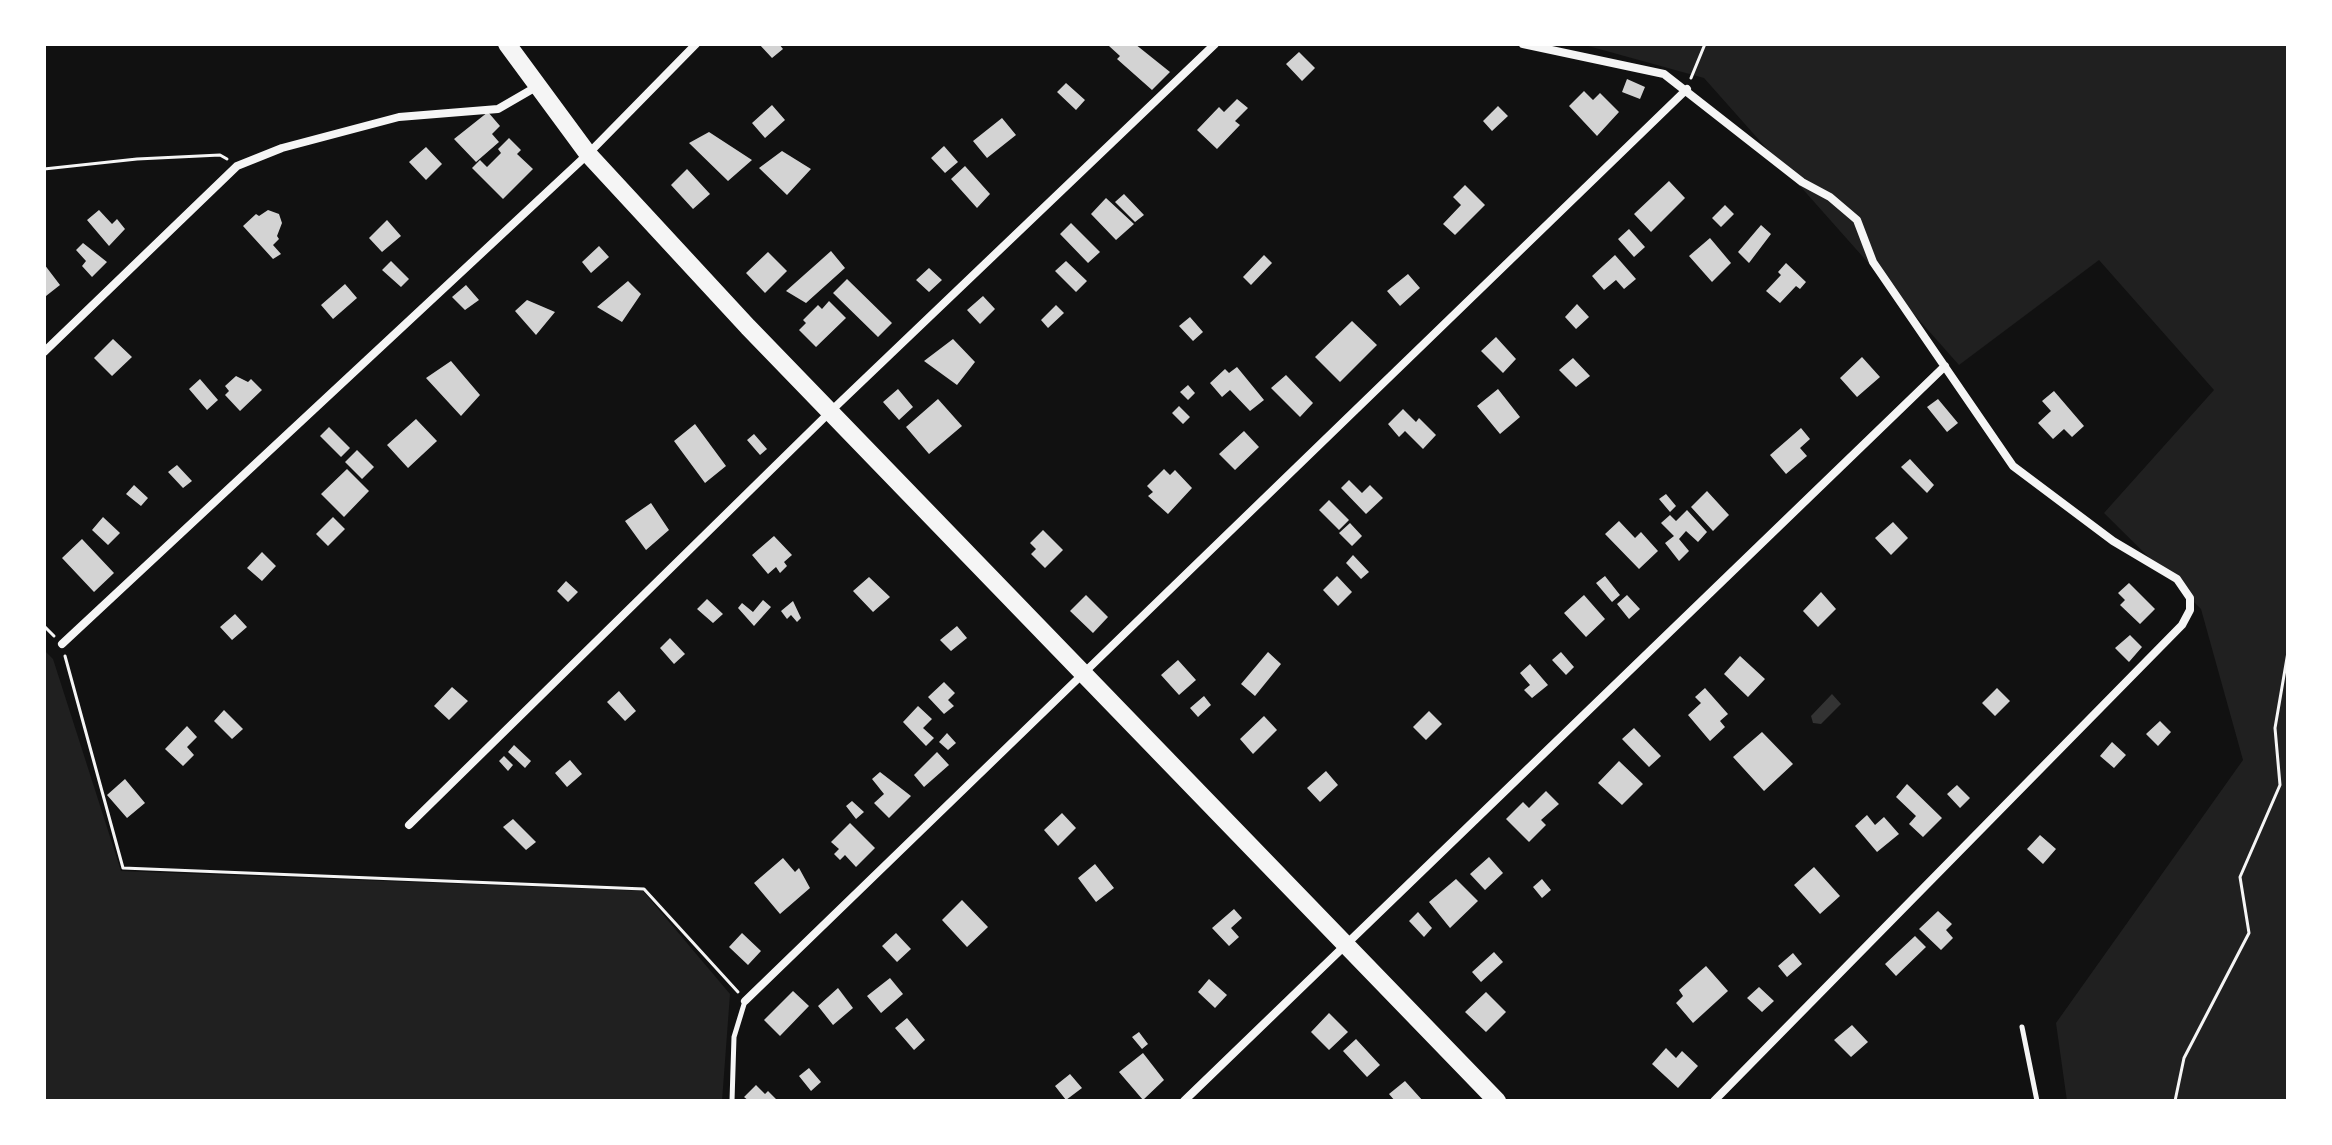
<!DOCTYPE html>
<style>
body{margin:0}
#map{position:relative;width:2332px;height:1145px;overflow:hidden;background:#111;font-family:"Exo 2",sans-serif}
canvas{display:block}
.frame{position:absolute;inset:0;border:46px solid #fff;pointer-events:none}
</style>
<div id="map">
<canvas width="2332" height="1145"></canvas>
<div class="frame"></div>
</div>
<script>
const ctx = document.querySelector('canvas').getContext('2d');
ctx.lineJoin = 'round';
function paint(path, color) { ctx.fillStyle = color; ctx.fill(path, 'evenodd'); }
function strokePath(path, color, width, dash) { ctx.strokeStyle = color; ctx.lineWidth = width; ctx.lineCap = dash ? 'butt' : 'round'; ctx.setLineDash(dash || []); ctx.stroke(path); }
const green = new Path2D(`
 M1581 44H2288V1101H2067L2056 1023 2243 760 2201 609 2104 513 2214 390 2099 260 1959 365 1704 78Z
 M44 650 53 659 121 871 643 891 730 994 722 1101H44Z`);
const water = new Path2D(`
 M1832 694 1841 704 1821 724 1813 723 1811 716Z`);
const building = new Path2D(`
 M759 44H779L783 49 772 58Z
 M1111 44H1135L1170 72 1152 90 1117 59 1120 56 1109 46Z
 M1299 52 1315 68 1302 81 1286 64Z
 M1627 79 1645 87 1640 99 1622 92Z
 M1066 83 1085 100 1076 110 1057 92Z
 M1584 91 1593 100 1600 93 1619 112 1597 136 1569 106Z
 M1237 99 1248 108 1235 121 1240 125 1217 149 1197 130 1219 107 1224 112Z
 M772 105 785 120 765 138 752 123Z
 M1498 106 1508 116 1492 131 1483 121Z
 M488 112 500 126 492 134 499 142 476 162 454 139Z
 M1002 118 1016 135 987 158 973 141Z
 M709 132 752 160 728 181 689 143Z
 M509 138 521 150 517 154 533 169 503 199 472 168 480 160 487 167 501 153 498 149Z
 M944 146 958 162 945 173 931 158Z
 M426 147 442 164 426 180 409 162Z
 M782 151 811 169 787 195 759 168Z
 M965 166 990 194 977 208 951 179Z
 M687 169 710 194 693 209 671 185Z
 M1669 181 1685 198 1651 232 1634 214Z
 M1465 185 1485 205 1455 235 1443 224 1461 205 1453 197Z
 M1124 194 1144 215 1135 222 1115 202Z
 M1106 198 1134 224 1116 240 1091 214Z
 M1725 205 1734 214 1721 227 1712 218Z
 M99 210 112 224 117 219 125 229 109 246 87 220Z
 M268 210 279 214 282 223 277 236 279 239 273 245 281 254 273 259 243 226 256 214 259 216Z
 M387 220 401 236 382 252 369 238Z
 M1071 223 1100 252 1088 263 1060 234Z
 M1761 225 1771 234 1749 263 1738 252Z
 M1629 229 1645 247 1634 257 1618 239Z
 M1710 238 1731 263 1712 282 1689 256Z
 M83 243 107 262 92 277 82 266 86 261 76 250Z
 M599 246 609 257 591 273 582 262Z
 M831 251 845 268 806 303 786 291Z
 M768 252 787 271 765 293 746 273Z
 M1264 255 1272 263 1251 285 1243 277Z
 M1615 255 1636 279 1624 289 1616 280 1604 290 1592 276Z
 M391 261 409 279 401 287 382 270Z
 M1066 261 1087 281 1076 292 1055 271Z
 M1786 263 1806 282 1800 289 1796 286 1780 303 1766 291 1781 275 1778 272Z
 M44 264 60 285 46 296 44 293Z
 M929 268 942 280 929 292 916 280Z
 M1408 274 1420 288 1400 306 1387 291Z
 M847 279 892 323 878 337 833 293Z
 M628 281 641 294 622 322 597 307Z
 M345 284 357 298 333 319 321 305Z
 M466 285 479 300 465 310 452 297Z
 M983 296 995 309 980 324 967 310Z
 M527 300 555 312 536 335 515 311Z
 M829 301 846 318 816 347 799 330 806 323 803 320 818 305 822 309Z
 M1577 304 1589 317 1576 329 1565 317Z
 M1056 305 1064 313 1048 328 1041 320Z
 M1190 317 1203 332 1193 341 1179 326Z
 M1352 321 1377 345 1340 382 1315 357Z
 M1496 337 1516 359 1503 373 1481 351Z
 M113 339 132 357 112 376 94 358Z
 M953 339 975 362 957 385 924 361Z
 M1862 357 1880 377 1857 397 1840 378Z
 M1573 358 1590 376 1576 387 1559 370Z
 M451 361 480 395 461 416 426 378Z
 M1237 367 1264 400 1250 411 1230 390 1222 397 1210 383 1225 369 1229 373Z
 M1286 375 1313 403 1300 417 1271 388Z
 M236 376 248 382 251 379 262 390 240 411 225 395 229 391 225 386Z
 M200 379 218 400 207 410 189 389Z
 M1188 385 1195 393 1188 400 1180 392Z
 M898 389 913 407 899 420 883 402Z
 M1498 389 1520 417 1500 434 1477 406Z
 M2054 391 2084 426 2072 437 2064 429 2053 439 2038 423 2051 411 2042 401Z
 M938 399 962 426 929 454 906 427Z
 M1938 399 1958 423 1947 432 1927 407Z
 M1179 406 1190 417 1183 424 1172 413Z
 M1403 409 1416 422 1419 418 1436 435 1423 449 1405 431 1399 437 1388 424Z
 M416 419 437 441 408 468 387 445Z
 M695 424 726 466 705 483 674 441Z
 M329 427 350 448 341 457 320 436Z
 M1801 428 1810 439 1800 448 1807 456 1786 474 1770 455Z
 M1244 431 1259 447 1235 470 1219 454Z
 M754 434 767 449 760 455 747 440Z
 M357 450 374 467 362 479 345 462Z
 M1910 459 1934 485 1927 493 1901 467Z
 M177 465 192 481 183 488 168 472Z
 M347 469 369 491 344 517 321 494Z
 M1164 469 1170 475 1175 470 1192 488 1168 514 1148 496 1153 492 1147 486Z
 M1349 480 1362 493 1370 485 1383 498 1366 514 1341 488Z
 M134 485 148 498 141 506 126 494Z
 M1707 491 1729 515 1713 531 1691 507Z
 M1666 494 1676 506 1670 512 1659 499Z
 M1329 500 1349 520 1339 530 1319 510Z
 M651 503 669 530 646 550 625 521Z
 M1687 510 1707 532 1698 542 1686 531 1679 539 1689 551 1679 561 1665 543 1674 536 1661 523 1670 515 1676 521Z
 M103 517 120 533 108 545 92 530Z
 M333 517 345 529 328 546 316 534Z
 M1619 521 1635 538 1641 532 1658 551 1639 569 1605 534Z
 M1893 522 1908 538 1891 555 1875 538Z
 M1350 523 1362 536 1352 546 1339 533Z
 M1043 530 1063 550 1045 568 1031 554 1036 549 1030 543Z
 M774 536 792 555 784 562 787 566 780 573 776 567 768 574 752 555Z
 M82 539 114 573 94 592 62 558Z
 M262 552 276 566 262 581 247 568Z
 M1353 555 1369 572 1361 579 1346 563Z
 M1337 576 1352 592 1338 606 1323 590Z
 M1605 576 1620 595 1612 602 1596 583Z
 M869 577 890 597 873 612 853 591Z
 M566 581 578 592 568 602 557 591Z
 M2129 583 2155 609 2140 624 2120 605 2125 600 2118 593Z
 M1821 592 1836 609 1818 627 1803 611Z
 M1086 595 1108 617 1093 633 1070 611Z
 M1584 595 1605 619 1586 637 1564 613Z
 M1627 595 1640 609 1629 619 1617 604Z
 M707 599 723 614 713 623 697 609Z
 M763 600 771 607 754 626 738 608 742 603 753 612Z
 M793 601 801 618 797 622 791 615 787 619 781 611Z
 M235 614 247 627 232 640 220 627Z
 M957 626 967 638 951 651 940 640Z
 M2130 635 2142 647 2129 662 2115 648Z
 M670 638 685 654 674 664 660 648Z
 M1268 652 1281 664 1255 696 1241 684Z
 M1561 652 1574 667 1566 675 1552 660Z
 M1740 656 1765 679 1748 697 1724 674Z
 M1178 660 1196 680 1179 695 1161 675Z
 M1530 664 1548 685 1532 698 1524 690 1530 685 1520 673Z
 M944 682 955 693 948 700 954 706 944 714 928 697Z
 M452 687 468 701 449 720 434 706Z
 M1705 688 1728 714 1720 721 1725 727 1710 741 1688 715 1701 703 1695 697Z
 M1997 688 2010 701 1995 716 1982 703Z
 M619 691 636 711 625 721 607 702Z
 M1204 696 1211 705 1198 717 1190 708Z
 M918 706 932 719 923 728 934 738 926 746 903 722Z
 M224 710 243 729 232 739 214 721Z
 M1429 711 1442 724 1426 740 1413 727Z
 M1264 716 1277 730 1253 754 1240 739Z
 M2160 721 2171 732 2158 746 2146 734Z
 M187 726 197 737 187 747 194 755 183 766 165 749Z
 M1634 728 1661 756 1649 767 1622 739Z
 M1762 732 1793 764 1764 791 1733 757Z
 M947 733 956 743 948 750 939 742Z
 M2112 742 2126 755 2114 768 2100 756Z
 M514 745 531 761 525 768 508 752Z
 M937 752 949 765 924 787 914 775Z
 M504 756 513 765 508 771 499 761Z
 M570 760 582 774 567 787 555 773Z
 M1619 761 1643 784 1622 805 1598 783Z
 M1326 771 1338 785 1320 802 1307 788Z
 M880 772 911 796 889 818 874 803 884 794 872 779Z
 M125 779 145 803 127 818 107 795Z
 M1907 784 1942 818 1923 837 1909 824 1916 816 1896 797Z
 M1957 785 1970 798 1960 808 1947 794Z
 M1546 791 1559 804 1541 820 1546 825 1529 842 1506 819 1523 802 1529 808Z
 M852 801 864 812 856 819 846 806Z
 M1062 813 1076 828 1058 846 1044 830Z
 M1867 815 1875 825 1884 817 1899 834 1877 852 1855 826Z
 M513 819 536 842 526 850 503 827Z
 M850 823 875 848 856 867 845 855 840 860 834 854 839 849 831 842Z
 M2040 835 2056 849 2043 864 2027 849Z
 M1489 857 1503 873 1485 890 1470 874Z
 M783 858 795 872 799 868 810 888 780 914 754 883Z
 M1095 864 1114 888 1096 902 1078 878Z
 M1814 867 1840 896 1820 914 1794 885Z
 M1456 879 1478 901 1450 928 1429 902Z
 M1542 879 1551 890 1542 898 1533 887Z
 M962 900 988 927 967 947 942 920Z
 M1234 909 1242 918 1231 928 1239 937 1229 946 1212 928Z
 M1938 911 1952 924 1946 930 1953 938 1941 950 1919 929Z
 M1418 912 1432 928 1424 937 1409 921Z
 M742 933 761 951 748 965 729 947Z
 M896 933 911 949 897 962 882 946Z
 M1915 936 1926 947 1896 976 1885 964Z
 M1494 952 1503 962 1481 982 1472 972Z
 M1793 953 1802 964 1787 977 1778 966Z
 M1706 966 1728 991 1693 1023 1676 1003 1683 996 1679 990Z
 M890 978 903 994 881 1013 867 996Z
 M1209 979 1227 995 1215 1008 1198 992Z
 M1759 987 1774 1001 1762 1012 1747 998Z
 M838 988 853 1008 833 1025 818 1006Z
 M793 991 809 1006 780 1036 764 1020Z
 M1486 992 1506 1012 1486 1032 1465 1012Z
 M1329 1013 1348 1032 1329 1050 1311 1032Z
 M907 1018 925 1040 914 1050 895 1028Z
 M1852 1025 1868 1042 1851 1057 1834 1040Z
 M1139 1032 1148 1044 1142 1049 1132 1037Z
 M1356 1039 1380 1065 1367 1077 1343 1051Z
 M1666 1048 1676 1058 1682 1051 1698 1066 1678 1088 1652 1064Z
 M1143 1053 1164 1080 1143 1100 1119 1072Z
 M809 1068 821 1082 811 1091 799 1076Z
 M1070 1074 1082 1088 1066 1100 1055 1086Z
 M1405 1081 1423 1101H1395L1389 1094Z
 M756 1085 765 1094 768 1091 778 1101H749L744 1097Z`);
const path = new Path2D(`
 M1691 78 1705 44
 M44 169 137 159 220 155 227 159
 M44 626 54 636
 M65 656 123 868 644 889 738 992
 M2175 1101 2184 1058 2249 933 2240 877 2280 785 2275 728 2288 652`);
const service = new Path2D(`
 M2022 1027 2037 1101
 M732 1101 734 1037 745 1001`);
const minor = new Path2D(`
 M1523 44 1664 74 1802 182 1830 197 1857 220 1873 262 2013 466 2113 541 2177 579 2190 598V610L2182 625 1714 1101
 M44 352 237 166 282 148 399 117 498 109 536 87
 M62 644 588 154 696 44
 M409 825 831 411 1215 44
 M745 1001 1687 89
 M1184 1101 1945 366`);
const trunk = new Path2D(`
 M507 44 588 154 748 327 1497 1101`);
paint(green, '#202020');
paint(water, '#333');
paint(building, '#d3d3d3');
strokePath(path, '#f5f5f5', 3);
strokePath(service, '#f5f5f5', 5);
strokePath(minor, '#f5f5f5', 8);
strokePath(trunk, '#f5f5f5', 18);
</script>
